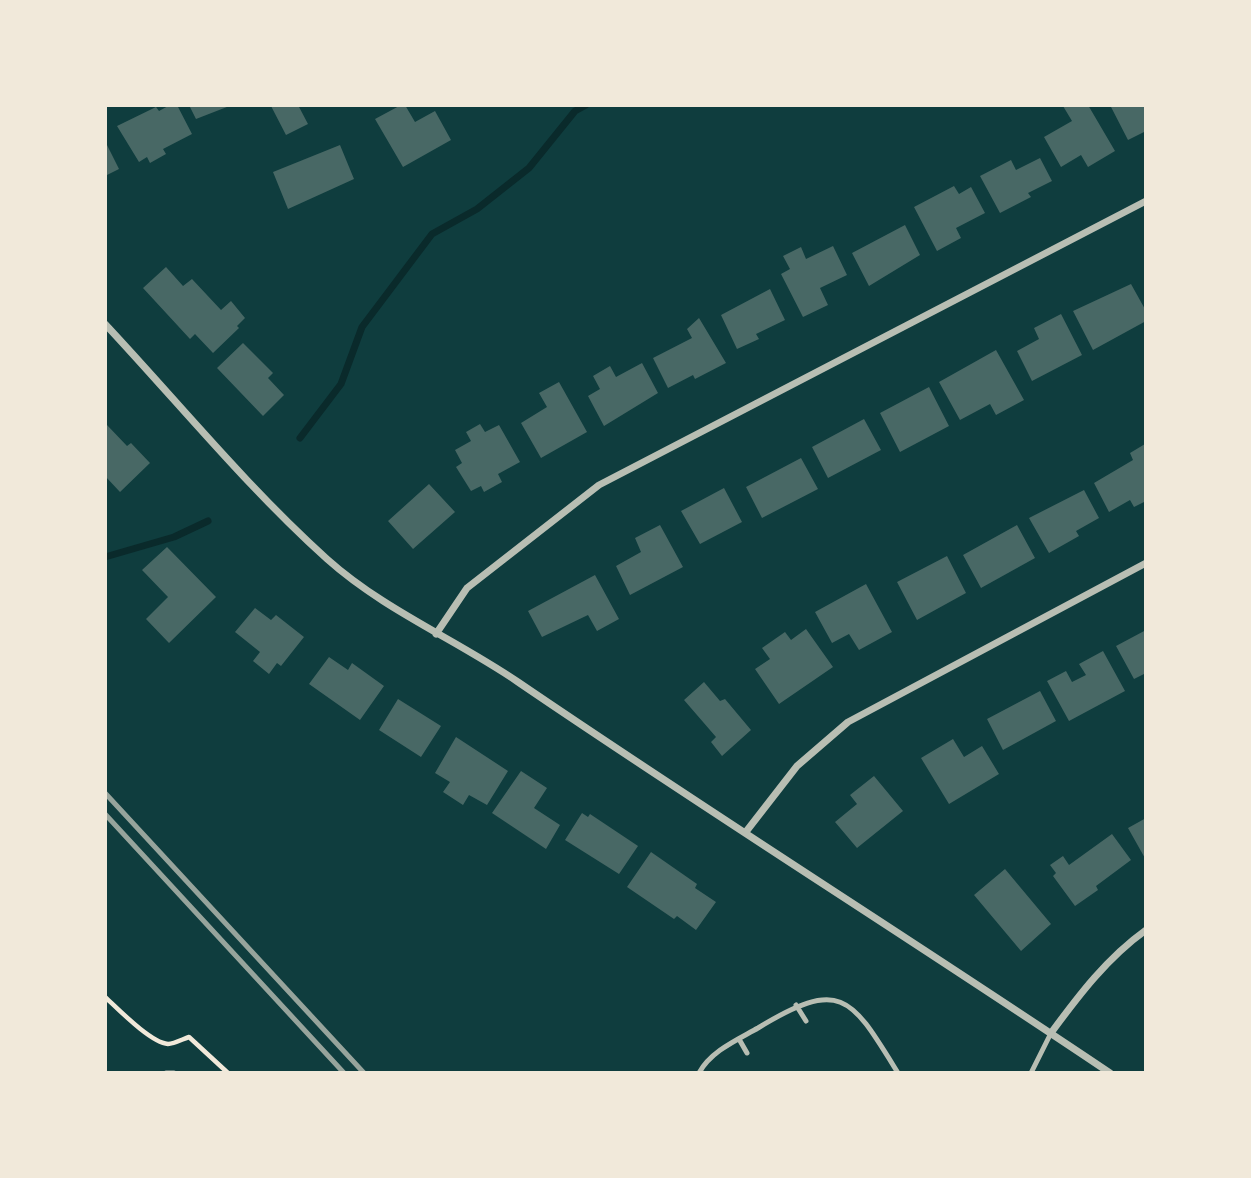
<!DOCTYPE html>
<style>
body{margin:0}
#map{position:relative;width:1251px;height:1178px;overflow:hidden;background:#0f3d3e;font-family:Figtree,sans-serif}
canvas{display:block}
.frame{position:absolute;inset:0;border:107px solid #f1e9da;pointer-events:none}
</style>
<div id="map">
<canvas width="1251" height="1178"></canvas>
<div class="frame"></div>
</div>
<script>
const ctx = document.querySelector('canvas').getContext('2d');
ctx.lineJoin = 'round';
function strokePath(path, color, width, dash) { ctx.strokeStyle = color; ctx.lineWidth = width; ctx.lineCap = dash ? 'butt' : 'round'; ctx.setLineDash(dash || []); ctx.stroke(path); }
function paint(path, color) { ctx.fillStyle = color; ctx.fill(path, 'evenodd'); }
const stream = new Path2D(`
 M300 438 341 384 362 327 432 234 477 209 529 168 575 111 586 105
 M105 557 174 537 208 521`);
const building = new Path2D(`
 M170 105H177L192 134 163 149 166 154 150 163 147 157 139 162 117 126 156 107 159 111Z
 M189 105H232L196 119Z
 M274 105H298L308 124 286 135 271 106Z
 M401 105H405L415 122 435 111 451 140 403 167 375 119Z
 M1066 105H1088L1115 151 1088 167 1081 155 1061 167 1044 137 1072 121 1063 106Z
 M1110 105H1146V131L1128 140Z
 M105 141 119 169 105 176Z
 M340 145 354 179 288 209 273 172Z
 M1040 158 1052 181 1028 193 1031 197 1000 213 980 176 1011 160 1016 170Z
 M954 186 959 194 971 187 985 213 956 228 961 238 937 251 914 207Z
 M905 225 920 255 869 286 852 253Z
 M833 246 847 275 820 288 828 305 803 317 781 274 790 269 783 256 801 247 806 259Z
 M166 267 183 286 192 279 221 310 231 301 245 318 237 326 239 328 213 353 195 334 190 339 143 288Z
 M1131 284 1146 311V321L1093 350 1073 311Z
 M770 289 785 320 756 334 759 339 737 349 721 315Z
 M1061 314 1082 355 1032 381 1017 351 1039 339 1034 328Z
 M699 318 726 363 695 379 693 375 668 388 653 358 692 338 687 329Z
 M243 343 273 373 268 378 284 395 263 416 217 368Z
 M996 350 1024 400 996 415 990 404 960 420 939 382Z
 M642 363 658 393 604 426 588 396 600 389 593 376 610 366 616 377Z
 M559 382 587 432 541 458 521 423 547 407 539 393Z
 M929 387 949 426 900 452 880 413Z
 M864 419 881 450 828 478 812 447Z
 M480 424 485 432 499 425 520 462 498 474 502 482 484 492 481 486 471 491 456 467 462 463 455 450 471 441 466 432Z
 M107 425 127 446 131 443 150 463 120 492 105 476Z
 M1145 444 1146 501 1134 507 1130 500 1109 512 1094 483 1133 460 1130 453Z
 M801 458 818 489 762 518 746 487Z
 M429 484 455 512 413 549 388 521Z
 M724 488 742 522 700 544 681 511Z
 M1084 490 1099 518 1076 531 1079 536 1049 553 1029 518Z
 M660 525 683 567 630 595 616 566 641 552 635 538Z
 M1017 525 1035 558 981 588 963 555Z
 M167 547 216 597 169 643 146 619 168 597 142 570Z
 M947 556 966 593 917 620 897 582Z
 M595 575 619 619 597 631 588 615 542 637 528 611Z
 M866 584 892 632 859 650 849 634 832 643 815 612Z
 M255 608 271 620 276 615 304 637 281 666 277 663 269 674 253 661 260 652 235 632Z
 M806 629 833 667 779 704 755 669 770 659 762 648 785 632 791 640Z
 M1146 630V673L1134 679 1116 646Z
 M1103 651 1125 691 1069 721 1047 681 1066 671 1072 682 1086 675 1079 664Z
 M329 657 348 670 352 663 384 686 360 720 309 684Z
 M704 682 720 701 725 699 751 730 722 756 711 742 716 737 684 700Z
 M1040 691 1056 721 1003 750 987 719Z
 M398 699 441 726 421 757 379 730Z
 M456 737 508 771 487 805 469 795 463 805 443 792 450 782 435 773Z
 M953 739 964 757 982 746 999 774 949 804 921 758Z
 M521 771 547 788 534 808 560 825 546 849 492 813Z
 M874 776 903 811 857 848 835 822 857 804 850 795Z
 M582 813 588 817 590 814 638 846 619 874 565 840Z
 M1146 818V860L1128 828Z
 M1112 834 1131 860 1096 886 1098 890 1075 906 1053 876 1056 873 1050 865 1063 856 1069 865Z
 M651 852 697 884 695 888 716 902 696 930 677 916 674 919 627 887Z
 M1005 869 1051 924 1021 951 974 895Z`);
const path = new Path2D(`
 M105 997C118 1009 151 1043 168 1044 174 1044 183 1039 189 1037L228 1073`);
const service = new Path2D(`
 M796 1005 806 1021
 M739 1039 747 1053
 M166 1073H174
 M699 1073C711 1051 737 1040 758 1028 842 977 851 997 898 1073
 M1031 1073 1051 1033`);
const minor = new Path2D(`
 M105 324C178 402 247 487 327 559 384 610 455 639 518 682 713 815 914 941 1110 1073
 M436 634 467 588 599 485 1146 201
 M745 833 797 766 848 722 1146 563
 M1051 1033C1079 995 1107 958 1146 930`);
const rail = new Path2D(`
 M105 793 364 1073
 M105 814 344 1073`);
strokePath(stream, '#0a2a2b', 7);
paint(building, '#486865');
strokePath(path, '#f1e9da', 4.5);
strokePath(service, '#b8beb3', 5);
strokePath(minor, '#b8beb3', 7);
strokePath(rail, '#97a49c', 5);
</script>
